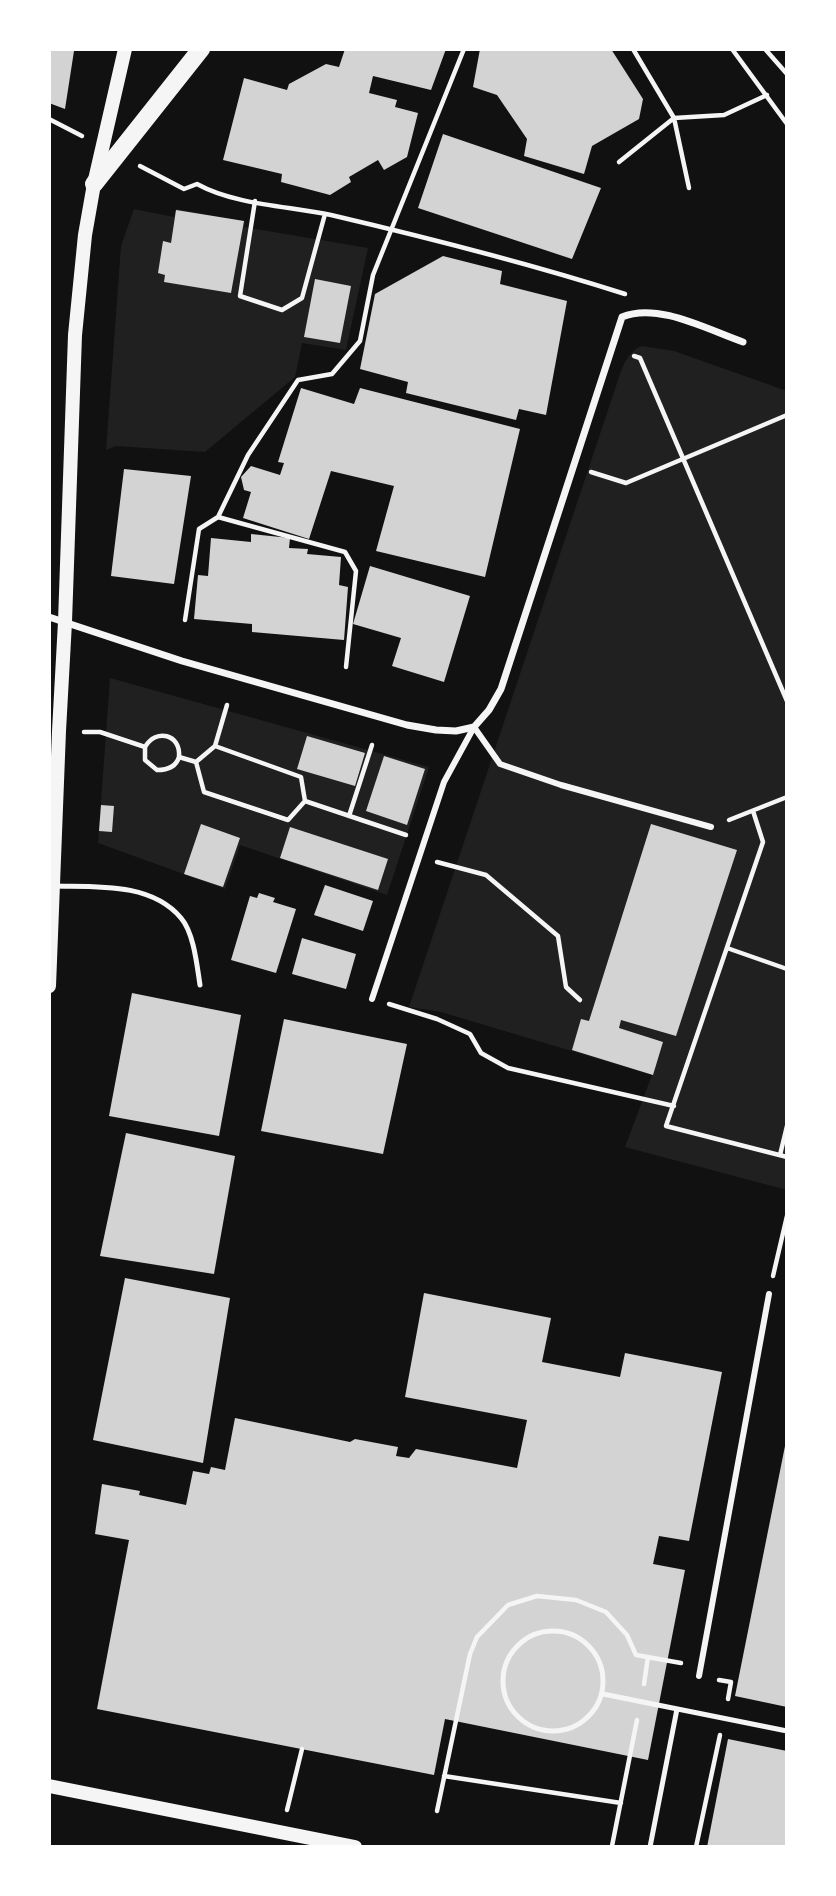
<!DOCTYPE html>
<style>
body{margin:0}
#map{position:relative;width:836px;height:1896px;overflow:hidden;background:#111;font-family:"Exo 2",sans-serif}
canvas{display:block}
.frame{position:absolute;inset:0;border:51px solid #fff;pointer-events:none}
</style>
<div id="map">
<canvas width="836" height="1896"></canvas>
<div class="frame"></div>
</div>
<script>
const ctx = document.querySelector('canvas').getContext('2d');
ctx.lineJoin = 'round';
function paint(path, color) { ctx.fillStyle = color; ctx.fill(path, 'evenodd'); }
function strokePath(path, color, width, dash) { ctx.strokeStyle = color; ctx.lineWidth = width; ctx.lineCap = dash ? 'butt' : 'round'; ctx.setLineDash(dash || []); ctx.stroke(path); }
const green = new Path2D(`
 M134 209 174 217 176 209 245 221 244 227 368 248 346 350 302 343 295 377 205 452 116 446 106 450 121 246Z
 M642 346 674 351 787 391V1190L625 1147 652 1075 441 1012 409 1007 620 374C625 361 629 351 642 346Z
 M110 678 429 767 387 895 240 845 225 889 98 843Z`);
const building = new Path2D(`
 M49 49 74 51 65 109 49 103Z
 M345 49H446L431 90 373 76 369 93 397 100 395 107 418 113 407 157 384 170 378 160 349 177 351 182 330 195 281 182 282 174 223 160 244 78 287 90 289 84 326 64 339 67Z
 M480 49H611L643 99 639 119 592 146 584 174 524 156 527 139 497 95 473 87Z
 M443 134 601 188 572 259 418 208Z
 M176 210 244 221 231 293 164 282 165 275 158 273 163 241 171 243Z
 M443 256 502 271 500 284 567 301 546 415 519 409 516 420 406 393 408 382 360 369 375 294Z
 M315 279 351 286 340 343 304 337Z
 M301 388 354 404 360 388 520 429 485 577 376 551 394 486 331 471 309 539 243 518 251 492 244 490 241 477 251 466 280 475 284 463 278 462Z
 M124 469 191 476 174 584 111 576Z
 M251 534 290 538 289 548 308 549 307 554 341 557 339 585 348 587 344 640 252 632V624L194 619 198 575 208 576 211 538 251 542Z
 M370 566 470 596 444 682 392 666 401 638 353 624Z
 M307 736 365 753 355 786 297 769Z
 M384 756 425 769 407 825 366 811Z
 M101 805 114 806 112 832 99 831Z
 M201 824 240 838 223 887 184 874Z
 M651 824 737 850 676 1036 621 1020 619 1028 663 1042 653 1075 572 1050 581 1019 589 1021Z
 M290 827 388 859 378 890 280 858Z
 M325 885 373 901 363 931 314 915Z
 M259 893 275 898 273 902 296 909 276 973 231 960 250 896 257 898Z
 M302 938 356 954 346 989 292 974Z
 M132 993 241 1015 219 1136 109 1116Z
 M284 1019 407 1044 383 1154 261 1131Z
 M126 1133 235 1156 214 1274 100 1256Z
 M125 1278 230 1298 203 1463 93 1440Z
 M424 1293 551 1318 542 1362 620 1377 625 1353 722 1372 689 1541 659 1536 653 1564 685 1570 648 1760 445 1719 434 1775 97 1709 129 1540 95 1534 102 1484 140 1491 139 1495 186 1505 193 1471 209 1474 211 1467 225 1470 235 1418 350 1442 355 1439 398 1447 396 1456 409 1458 416 1449 517 1468 527 1420 405 1397Z
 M786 1441H787V1707L735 1696Z
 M728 1739 787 1751V1847H707Z`);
const path = new Path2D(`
 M732 49 787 124
 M765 49 787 74
 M49 119 82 136
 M619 162 674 118 633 49
 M140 166 184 189 197 184C235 205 288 206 331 215 429 238 528 263 625 294
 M689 188 674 118 724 115 767 95
 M255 201 240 296 282 310 302 298 325 214
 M634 356 640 358 787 701
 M591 472 626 483 787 415
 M218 517 345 552 356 571 346 667
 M185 620 199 529 218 517 248 455 298 380 332 374 360 341 373 275 464 49
 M84 732H100L145 747V760L157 770C168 770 176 767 179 757L196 762 215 746 301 777 305 801 406 835
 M215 746 227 705
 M145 747C156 728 181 734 179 757
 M196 762 204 792 288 820 305 801
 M753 811 763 842 666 1126 787 1157
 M349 816 372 745
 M729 820 787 797
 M437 862 486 875 558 936 566 987 580 1000
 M727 948 787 969
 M389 1004 437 1019 470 1034 481 1053 508 1068 674 1106
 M780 1155 787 1126
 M773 1276 787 1216
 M719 1680 731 1682 728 1699
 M644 1684 648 1657
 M444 1776 621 1803
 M287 1810 302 1749
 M437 1811 470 1654 477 1637 508 1605 537 1596 576 1600 606 1612 627 1635 636 1655 681 1663
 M612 1846 637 1720
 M696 1847 720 1735`);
const service = new Path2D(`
 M53 886C95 887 151 882 181 918 194 933 197 966 200 985
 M503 1681a50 50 0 1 1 100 0a50 50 0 1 1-100 0Z
 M603 1694 787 1731
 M650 1847 677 1709`);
const pedestrian = new Path2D(`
 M372 999 444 782 474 727 500 764 561 785 711 827
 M699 1676 769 1294`);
const minor = new Path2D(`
 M49 617 182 661 407 725 436 730 456 731 474 727 489 710 501 689 622 317C658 302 708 330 743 342`);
const secondary = new Path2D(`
 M49 986 59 731 65 622 75 335 85 235 94 184 125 49
 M49 1786 355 1847`);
const primary = new Path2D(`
 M94 184 201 49`);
paint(green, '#202020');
paint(building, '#d3d3d3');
strokePath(path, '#f5f5f5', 4.5);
strokePath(service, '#f5f5f5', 5);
strokePath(pedestrian, '#f5f5f5', 6);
strokePath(minor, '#f5f5f5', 7);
strokePath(secondary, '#f5f5f5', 14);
strokePath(primary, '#f5f5f5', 18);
</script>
